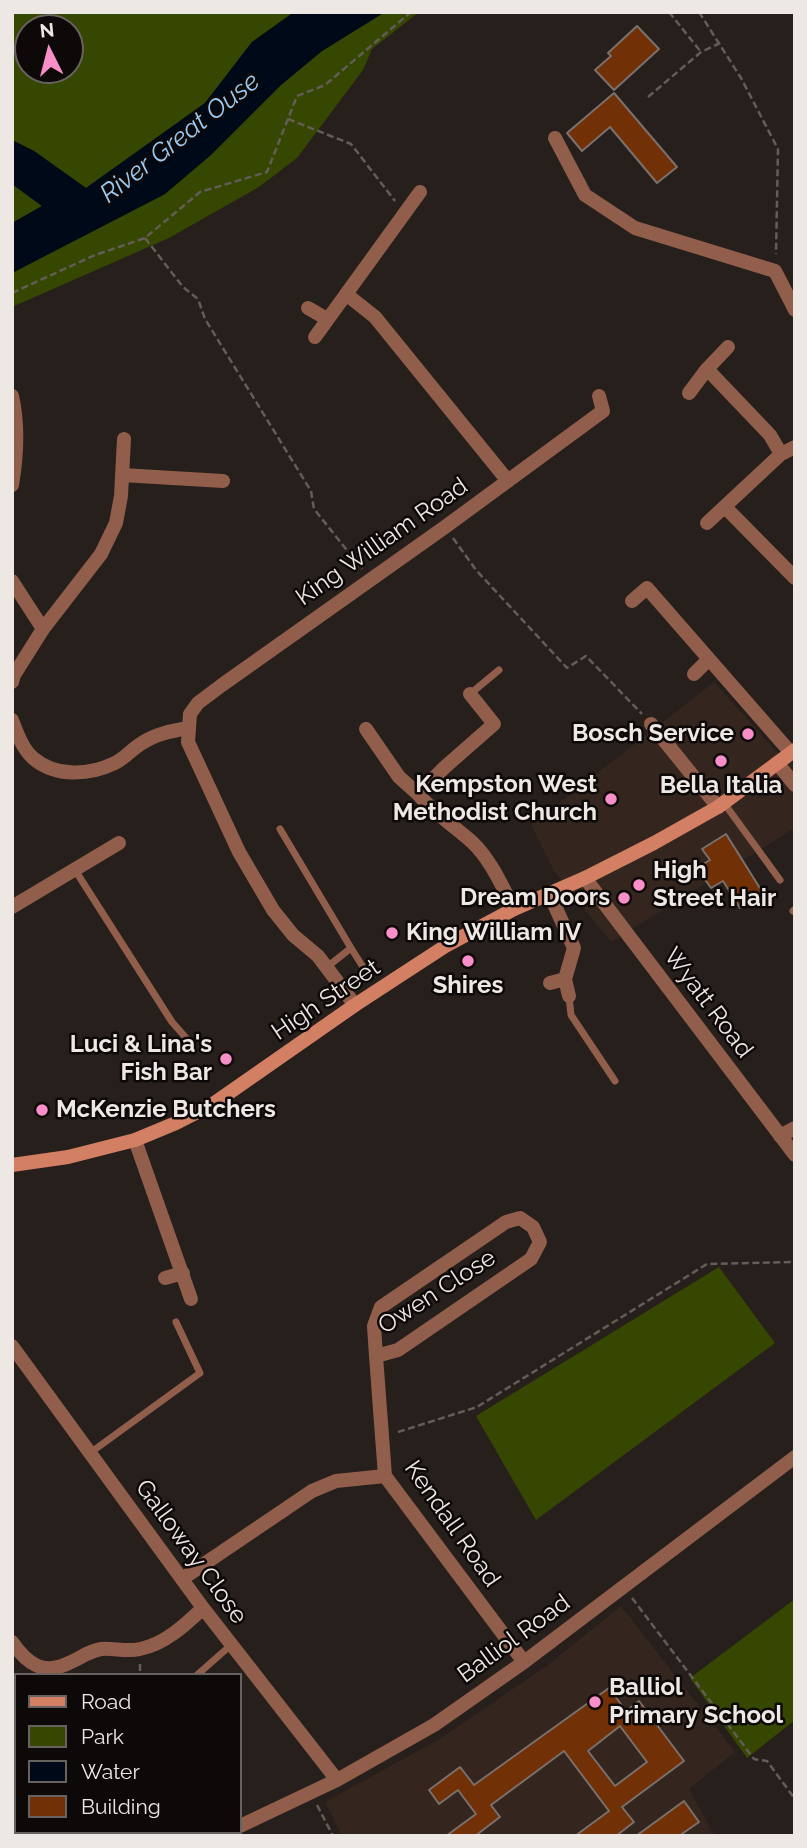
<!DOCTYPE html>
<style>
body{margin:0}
#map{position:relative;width:807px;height:1848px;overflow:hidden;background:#271f1b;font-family:Raleway,sans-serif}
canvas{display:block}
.frame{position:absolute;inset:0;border:14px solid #eee8e5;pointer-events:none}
.legend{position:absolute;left:14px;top:1673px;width:228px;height:161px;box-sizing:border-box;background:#0d0908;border:2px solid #676260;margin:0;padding:9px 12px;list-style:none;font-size:21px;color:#eee8e5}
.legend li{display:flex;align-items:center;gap:14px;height:35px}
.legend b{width:35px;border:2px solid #676260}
.north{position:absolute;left:14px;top:14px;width:70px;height:70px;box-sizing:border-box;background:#0d0908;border:2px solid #676260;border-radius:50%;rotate:354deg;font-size:19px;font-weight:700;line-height:28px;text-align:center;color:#eee8e5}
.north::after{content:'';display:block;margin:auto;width:24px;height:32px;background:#f98fc9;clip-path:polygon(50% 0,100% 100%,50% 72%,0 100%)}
</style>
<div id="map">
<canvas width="807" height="1848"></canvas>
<div class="frame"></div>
<ul class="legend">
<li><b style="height:9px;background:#d27f63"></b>Road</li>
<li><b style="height:19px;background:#354701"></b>Park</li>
<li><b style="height:19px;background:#000918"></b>Water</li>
<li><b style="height:19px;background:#713006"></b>Building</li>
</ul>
<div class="north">N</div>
</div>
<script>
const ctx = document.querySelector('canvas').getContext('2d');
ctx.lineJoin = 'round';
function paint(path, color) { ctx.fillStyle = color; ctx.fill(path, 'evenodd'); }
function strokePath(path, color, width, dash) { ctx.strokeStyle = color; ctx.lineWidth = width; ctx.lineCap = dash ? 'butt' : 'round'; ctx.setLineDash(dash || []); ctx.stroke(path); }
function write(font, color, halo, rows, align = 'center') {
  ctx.font = font + ' Raleway,sans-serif'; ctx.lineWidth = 5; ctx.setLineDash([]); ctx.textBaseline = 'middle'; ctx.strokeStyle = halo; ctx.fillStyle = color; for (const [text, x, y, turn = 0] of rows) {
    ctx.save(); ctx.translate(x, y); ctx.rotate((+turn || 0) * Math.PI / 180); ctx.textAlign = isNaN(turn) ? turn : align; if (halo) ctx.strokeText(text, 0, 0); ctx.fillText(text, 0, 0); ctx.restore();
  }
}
const built = new Path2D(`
 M714 682 774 749 795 766V828L611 942 554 871 531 825Z
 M621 1606 735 1752 689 1789 715 1836H342L325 1802 438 1740 548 1665Z`);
const green = new Path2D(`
 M12 12H294L252 42 205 103 86 188 34 151 12 140ZM28 28H70V70H28Z
 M385 12H419L372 49 363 70 297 158 259 187 169 238 12 307V273L165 194 211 154 281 85 322 51Z
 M12 184 42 206 12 223Z
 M719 1267 775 1343 536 1520 476 1416Z
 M795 1599V1720L747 1758 690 1678Z`);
const water = new Path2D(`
 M294 12H385L322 51 281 85 211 155 165 194 12 273V223L42 206 12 184V140L34 151 86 188 205 103 252 42Z`);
const building = new Path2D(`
 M637 26 659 49 614 90 595 70 611 56 608 53Z
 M614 93 677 167 657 183 610 127 582 151 567 133Z
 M726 834 763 893 740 908 723 881 711 888 697 868 710 860 702 849Z
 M609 1688 626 1711 639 1701 684 1761 622 1807 634 1822 616 1836H575L609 1811 564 1751 491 1805 500 1817 475 1836H446L476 1814 458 1790 439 1804 429 1790 460 1767 474 1785ZM620 1726 647 1762 615 1786 588 1751Z
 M684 1801 699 1822 679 1836H636Z`);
const path = new Path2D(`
 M669 12 701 52
 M699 12 741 78 778 149 776 254
 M648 97 701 52 720 43
 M288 119 351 144 395 201
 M145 238 183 287 198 299 205 319 311 491 314 509 362 569
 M12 293 95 255 145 238 200 192 267 172 297 96 325 85 411 12
 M453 538 476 570 567 668 586 656 642 714
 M398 1432 477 1407 707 1264 795 1262
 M632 1598 754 1759 767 1761 795 1799
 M140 1664V1675
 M12 1717 16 1714
 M317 1805 333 1836
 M12 1827 16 1824`);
const lane = new Path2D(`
 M470 694 499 670
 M724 803 780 880
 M280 829 351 948 327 967
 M75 870 172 1022 187 1039
 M793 911 795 909
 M351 948 363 967
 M569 996 571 1015 615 1081
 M90 1453 200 1373 176 1322
 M197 1675 231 1645`);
const street = new Path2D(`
 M555 138 585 195 635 228 775 271 795 310
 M346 294 375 317 508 481
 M308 308 327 319
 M315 337 420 192
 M707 369 770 435 781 454
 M689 393 707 369 728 347
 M12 396C19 426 17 455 12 485
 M122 475 223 481
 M725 507 795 578
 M707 523 781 454 795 447
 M12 581 43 629
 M632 601 647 588 791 753
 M694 674 708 660
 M12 682 14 675 43 629 101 554 116 523 121 496 124 439
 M470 694 494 724 445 767 418 794C434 813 454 826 472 842 491 860 502 886 514 909
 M12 720C17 733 22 748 33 758 56 778 90 775 115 763 125 758 132 749 142 743 156 734 171 731 188 728
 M651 724 718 807
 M366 729 399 777 418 794
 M777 763 795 785
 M585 878 795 1155
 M549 893 574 948 565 979 569 996
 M12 907 119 843
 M550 983 565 979
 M355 1005 318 956 293 935 273 910 239 852 188 742 190 714 198 703 222 685 445 527 603 411 599 396
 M780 1136 795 1128
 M135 1140 191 1299
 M520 1218 533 1227 540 1242 531 1259 398 1350 376 1356 374 1326 381 1307 506 1222Z
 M165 1278 183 1273
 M12 1346 203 1608 337 1780
 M376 1356 385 1476 524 1662
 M182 1579 312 1491 336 1481 385 1476
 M12 1642C28 1665 44 1676 71 1662 82 1657 89 1651 101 1649 114 1648 127 1652 140 1649 165 1644 185 1625 203 1608
 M240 1826 337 1780 434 1725 524 1662 795 1457
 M66 1832 69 1836
 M168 1832 170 1836
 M219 1836 226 1832`);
const secondary = new Path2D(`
 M12 1165 68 1157 135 1140 176 1123 213 1104 355 1005 447 945 514 909 585 878 654 843 718 807 795 750`);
const markers = [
 [748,734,7,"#f98fc9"],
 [721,761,7,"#f98fc9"],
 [611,799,7,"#f98fc9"],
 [639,885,7,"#f98fc9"],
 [624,898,7,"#f98fc9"],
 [392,933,7,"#f98fc9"],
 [468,961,7,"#f98fc9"],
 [226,1059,7,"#f98fc9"],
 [42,1110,7,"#f98fc9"],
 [595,1702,7,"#f98fc9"]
];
const streetNames = [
 ["King William Road",382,542,-35],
 ["High Street",326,1000,-34],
 ["Wyatt Road",708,1003,53],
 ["Owen Close",437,1292,-33],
 ["Kendall Road",452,1524,55],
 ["Galloway Close",191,1552,54],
 ["Balliol Road",514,1639,-36]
];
const poiNames = [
 ["Bosch Service",734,734],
 ["Kempston West",597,785],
 ["Methodist Church",597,813],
 ["Bella Italia",721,786,"center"],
 ["High",653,871,"left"],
 ["Street Hair",653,899,"left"],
 ["Dream Doors",610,898],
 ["King William IV",406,933,"left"],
 ["Shires",468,986,"center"],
 ["Luci & Lina's",212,1045],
 ["Fish Bar",212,1073],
 ["McKenzie Butchers",56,1110,"left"],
 ["Balliol",609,1688,"left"],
 ["Primary School",609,1716,"left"]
];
const waterNames = [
 ["River Great Ouse",180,138,-38]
];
paint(built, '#34261f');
paint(green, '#354701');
paint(water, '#000918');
paint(building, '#713006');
strokePath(building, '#7a706c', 2);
strokePath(path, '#635c58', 2.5, [7, 3.5]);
strokePath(lane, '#915e4c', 7);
strokePath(street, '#915e4c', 14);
strokePath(secondary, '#d27f63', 14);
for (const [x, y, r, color] of markers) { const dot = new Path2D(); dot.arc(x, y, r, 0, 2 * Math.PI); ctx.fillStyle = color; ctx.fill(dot); strokePath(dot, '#0d0908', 2.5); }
write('24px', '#eee8e5', '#0d0908', streetNames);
write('bold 24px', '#eee8e5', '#0d0908', poiNames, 'right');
write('italic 26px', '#98cbf6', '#0d0908', waterNames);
</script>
